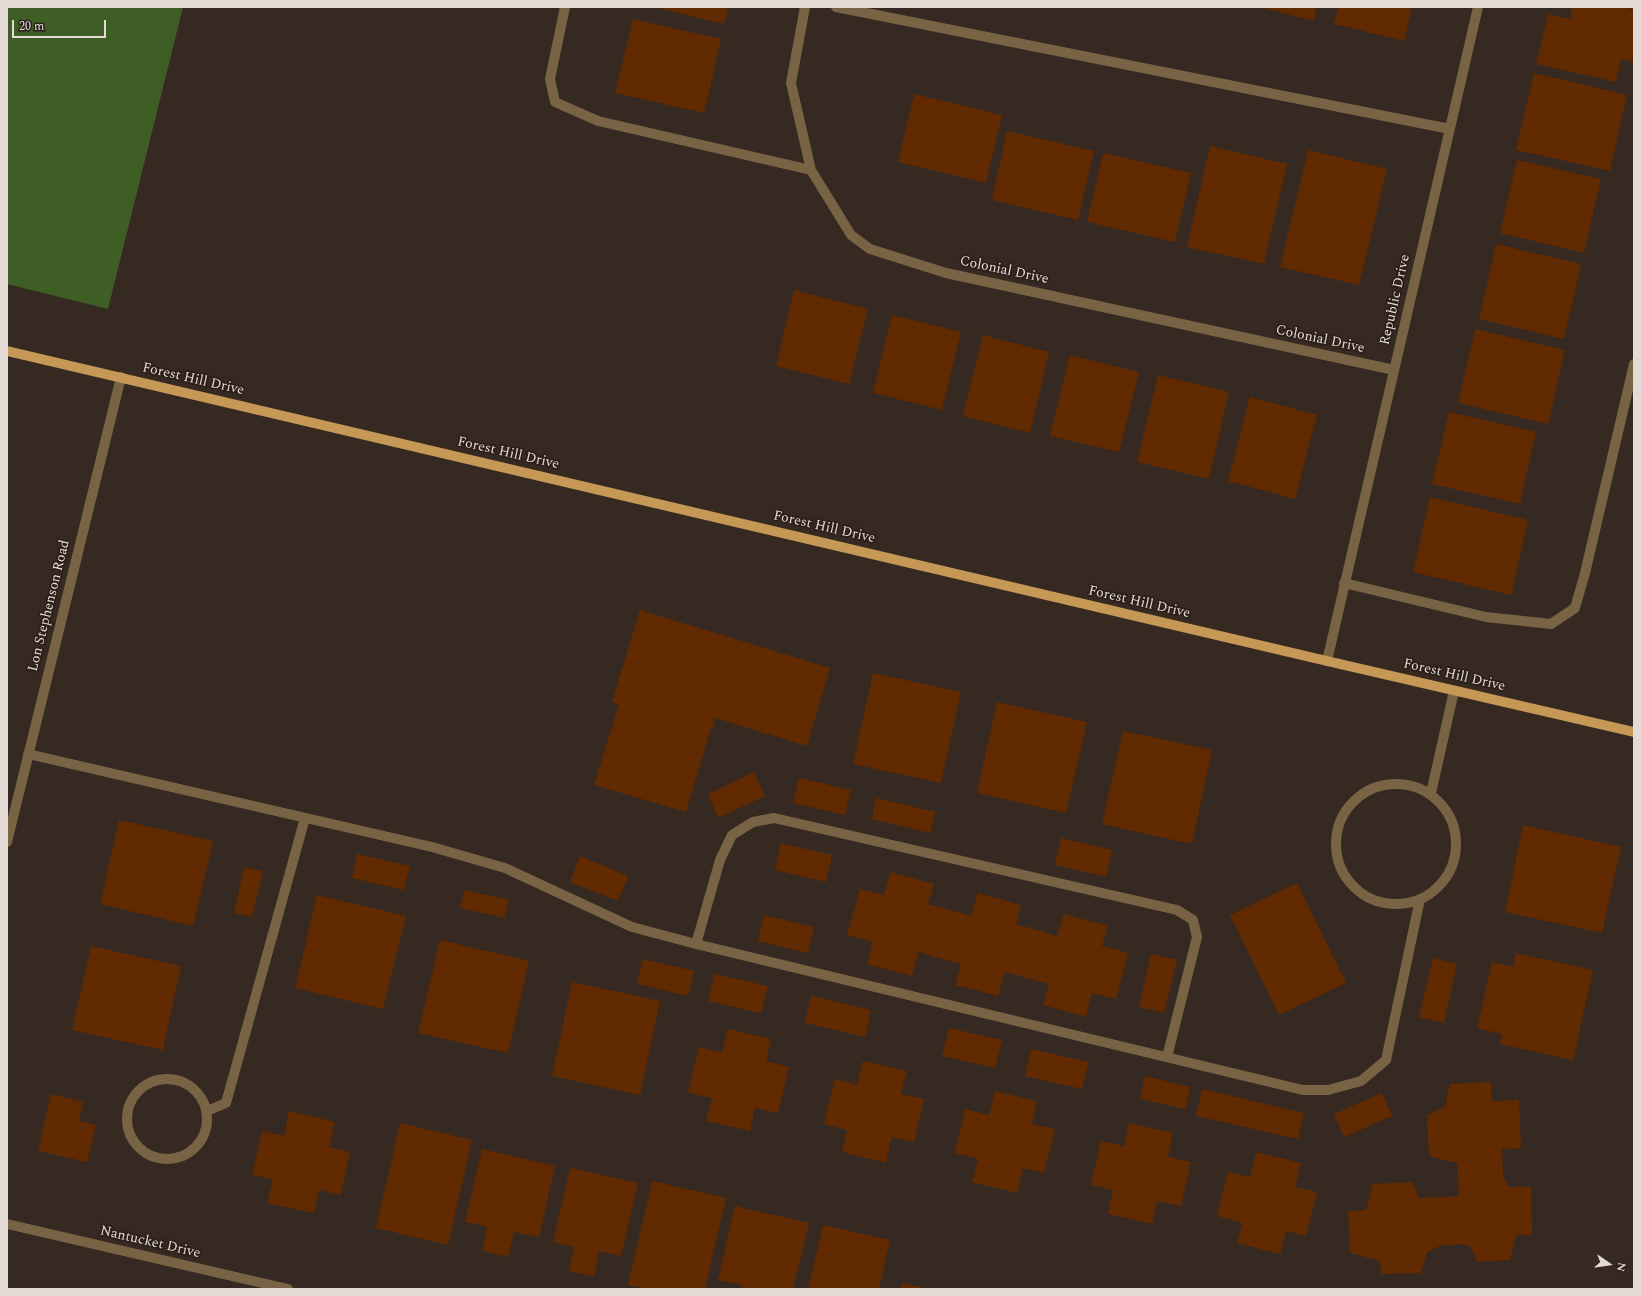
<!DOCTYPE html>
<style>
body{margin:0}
#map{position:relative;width:1641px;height:1296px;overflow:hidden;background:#352922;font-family:Spectral,serif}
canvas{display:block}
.frame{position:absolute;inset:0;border:8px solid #e4dbd7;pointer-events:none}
.north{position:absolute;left:1589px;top:1244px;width:40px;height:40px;-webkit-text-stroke:3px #2b1f18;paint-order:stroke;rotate:103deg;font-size:11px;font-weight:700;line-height:16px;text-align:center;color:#e4dbd7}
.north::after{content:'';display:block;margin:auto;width:14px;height:18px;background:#e4dbd7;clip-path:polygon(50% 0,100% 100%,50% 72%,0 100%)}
.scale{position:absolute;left:12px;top:20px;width:94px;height:18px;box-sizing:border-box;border:2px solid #e4dbd7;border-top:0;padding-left:5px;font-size:12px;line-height:14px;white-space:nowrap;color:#e4dbd7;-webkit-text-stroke:3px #2b1f18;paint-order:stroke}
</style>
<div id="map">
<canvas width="1641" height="1296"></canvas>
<div class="frame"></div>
<div class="north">N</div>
<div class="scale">20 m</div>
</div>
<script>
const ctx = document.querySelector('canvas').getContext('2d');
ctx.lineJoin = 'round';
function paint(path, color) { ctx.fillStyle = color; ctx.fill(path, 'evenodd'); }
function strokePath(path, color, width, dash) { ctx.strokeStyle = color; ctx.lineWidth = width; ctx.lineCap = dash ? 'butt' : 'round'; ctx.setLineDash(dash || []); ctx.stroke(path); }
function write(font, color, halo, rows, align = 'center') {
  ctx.font = font + ' Spectral,serif'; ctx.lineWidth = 3.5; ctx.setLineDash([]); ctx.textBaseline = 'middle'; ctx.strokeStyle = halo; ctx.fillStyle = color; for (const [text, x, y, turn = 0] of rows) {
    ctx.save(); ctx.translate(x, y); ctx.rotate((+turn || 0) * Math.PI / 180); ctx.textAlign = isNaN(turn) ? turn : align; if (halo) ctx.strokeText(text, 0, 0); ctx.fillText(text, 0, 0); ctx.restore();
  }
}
const green = new Path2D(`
 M7 7H183L108 309 7 284Z`);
const building = new Path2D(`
 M654 7H728L724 24Z
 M1260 7H1317L1313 21Z
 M1338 7H1412L1404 41 1334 24Z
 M1572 7H1622L1634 10V62L1621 59 1616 82 1536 64 1548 14 1570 19Z
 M633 19 721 39 704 113 615 93Z
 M1534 73 1627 95 1610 171 1516 150Z
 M914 94 1002 115 986 183 898 162Z
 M1007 131 1094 151 1078 220 992 200Z
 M1210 146 1287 164 1264 264 1187 247Z
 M1308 150 1387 169 1359 285 1280 267Z
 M1103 153 1191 173 1175 242 1087 222Z
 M1517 160 1601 179 1584 253 1500 233Z
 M1496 244 1581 264 1564 339 1479 319Z
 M794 290 868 309 849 384 776 366Z
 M892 315 961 332 942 410 873 393Z
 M1475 329 1565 350 1548 424 1458 403Z
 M983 335 1049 352 1030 433 963 416Z
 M1070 355 1139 372 1119 452 1050 436Z
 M1158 375 1229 392 1209 479 1137 462Z
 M1250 397 1317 415 1295 499 1228 481Z
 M1449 412 1536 432 1520 504 1432 484Z
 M1430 497 1528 520 1511 595 1413 572Z
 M640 610 830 668 807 746 715 718 713 729 711 728 686 812 594 785 619 704 612 702Z
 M873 673 961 692 941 783 853 764Z
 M997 702 1087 722 1066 813 977 793Z
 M1123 731 1212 750 1192 844 1102 824Z
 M754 772 765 796 718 818 708 794Z
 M799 778 851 790 845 815 793 803Z
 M876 798 935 812 930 833 872 819Z
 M119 820 213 841 193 926 100 904Z
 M1523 825 1621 847 1602 933 1505 912Z
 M1061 838 1112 850 1106 877 1055 865Z
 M781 843 832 855 826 882 775 870Z
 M357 854 410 866 404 890 352 878Z
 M580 856 628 876 618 901 570 882Z
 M244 867 263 871 252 917 234 913Z
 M890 872 934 884 928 904 971 916 978 893 1021 905 1016 924 1057 936 1064 914 1108 926 1102 946 1128 953 1116 999 1092 993 1086 1017 1043 1005 1049 984 1005 972 998 996 955 985 961 964 918 952 912 976 867 964 873 942 847 935 860 889 884 895Z
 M1297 883 1346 983 1279 1015 1230 915Z
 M465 890 509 900 504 918 460 908Z
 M317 895 406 916 383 1009 295 988Z
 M764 915 814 927 808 953 758 941Z
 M440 940 529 961 508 1053 418 1033Z
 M91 946 181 966 163 1050 72 1030Z
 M1516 953 1593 970 1573 1060 1500 1044 1502 1034 1477 1028 1492 962 1513 967Z
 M1151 954 1177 960 1164 1013 1139 1007Z
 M1433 958 1457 964 1444 1023 1419 1017Z
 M643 959 694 971 688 996 637 984Z
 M714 974 768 986 761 1013 708 1001Z
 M572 982 660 1001 640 1095 552 1076Z
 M811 996 871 1010 865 1037 805 1023Z
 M949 1028 1002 1040 995 1068 942 1056Z
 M728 1029 771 1039 766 1061 789 1067 778 1113 755 1108 750 1131 706 1121 712 1098 688 1093 699 1047 722 1053Z
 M1031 1049 1089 1062 1082 1089 1025 1076Z
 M863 1061 907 1071 901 1094 924 1099 914 1142 892 1137 886 1163 842 1152 847 1130 824 1124 835 1079 857 1085Z
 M1145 1076 1190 1087 1185 1109 1140 1099Z
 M1491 1082 1492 1101 1519 1100 1521 1148 1502 1149 1503 1176 1508 1187H1531L1532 1235H1516L1510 1260 1477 1262 1470 1246 1462 1244 1440 1246 1427 1252 1421 1273 1381 1274 1380 1261 1350 1253 1348 1211 1366 1210 1373 1184 1412 1182 1419 1198 1459 1196 1457 1163 1429 1156 1427 1115 1445 1107 1450 1084Z
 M1202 1089 1304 1113 1298 1139 1196 1116Z
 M995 1091 1037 1101 1032 1124 1055 1129 1044 1173 1023 1168 1017 1193 972 1182 978 1159 955 1153 965 1109 989 1115Z
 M1382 1093 1392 1116 1344 1137 1334 1114Z
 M51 1094 83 1102 79 1121 96 1125 87 1162 38 1151Z
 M289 1111 335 1122 329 1147 350 1152 341 1195 319 1190 314 1213 267 1203 273 1179 252 1175 262 1131 284 1136Z
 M400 1123 472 1140 448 1245 376 1228Z
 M1129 1123 1173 1133 1168 1157 1191 1162 1181 1206 1157 1201 1152 1224 1108 1214 1113 1190 1091 1185 1101 1141 1124 1146Z
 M482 1149 555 1166 539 1237 514 1232 508 1257 482 1251 487 1227 465 1222Z
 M1256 1152 1301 1163 1295 1187 1317 1192 1306 1236 1286 1231 1280 1254 1237 1243 1242 1223 1217 1216 1228 1172 1250 1177Z
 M570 1168 638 1183 621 1256 599 1251 594 1277 569 1271 574 1247 553 1242Z
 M652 1181 726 1198 705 1289H647L628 1285Z
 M735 1206 809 1223 793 1289H741L742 1285 718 1280Z
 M823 1225 890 1240 879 1289H808Z
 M902 1283 924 1288V1289H900Z`);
const minor = new Path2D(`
 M565 7 550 79 555 102 598 121 811 170
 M805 7 791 83 811 170 851 235 870 249 946 273 1394 370
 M836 7 1450 129
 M1344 583 1486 617 1551 624 1575 608 1585 573 1634 364
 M1327 661 1478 7
 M28 754 432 847 505 868 632 927 696 944 1303 1090H1328L1361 1081 1386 1060 1420 899
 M1336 844a60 60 0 1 1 120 0a60 60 0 1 1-120 0Z
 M1431 793 1454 691
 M7 842 121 377
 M696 944 720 860 732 835 753 822 774 818 1177 910 1193 920 1197 937 1167 1057
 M127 1119a40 40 0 1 1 80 0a40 40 0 1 1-80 0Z
 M207 1111 226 1103 305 818
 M7 1224 288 1289`);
const major = new Path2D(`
 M7 351 1327 661 1634 732`);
const streetNames = [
 ["Colonial Drive",1004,271,12],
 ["Republic Drive",1396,300,-77],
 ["Colonial Drive",1320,340,12],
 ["Forest Hill Drive",193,380,13],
 ["Forest Hill Drive",508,454,13],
 ["Forest Hill Drive",824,528,13],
 ["Forest Hill Drive",1139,603,13],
 ["Lon Stephenson Road",50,606,-76],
 ["Forest Hill Drive",1454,676,13],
 ["Nantucket Drive",150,1243,13]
];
paint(green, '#3f5e25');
paint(building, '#612a00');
strokePath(minor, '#786344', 10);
strokePath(major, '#c59856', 10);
write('14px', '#e4dbd7', '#2b1f18', streetNames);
</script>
